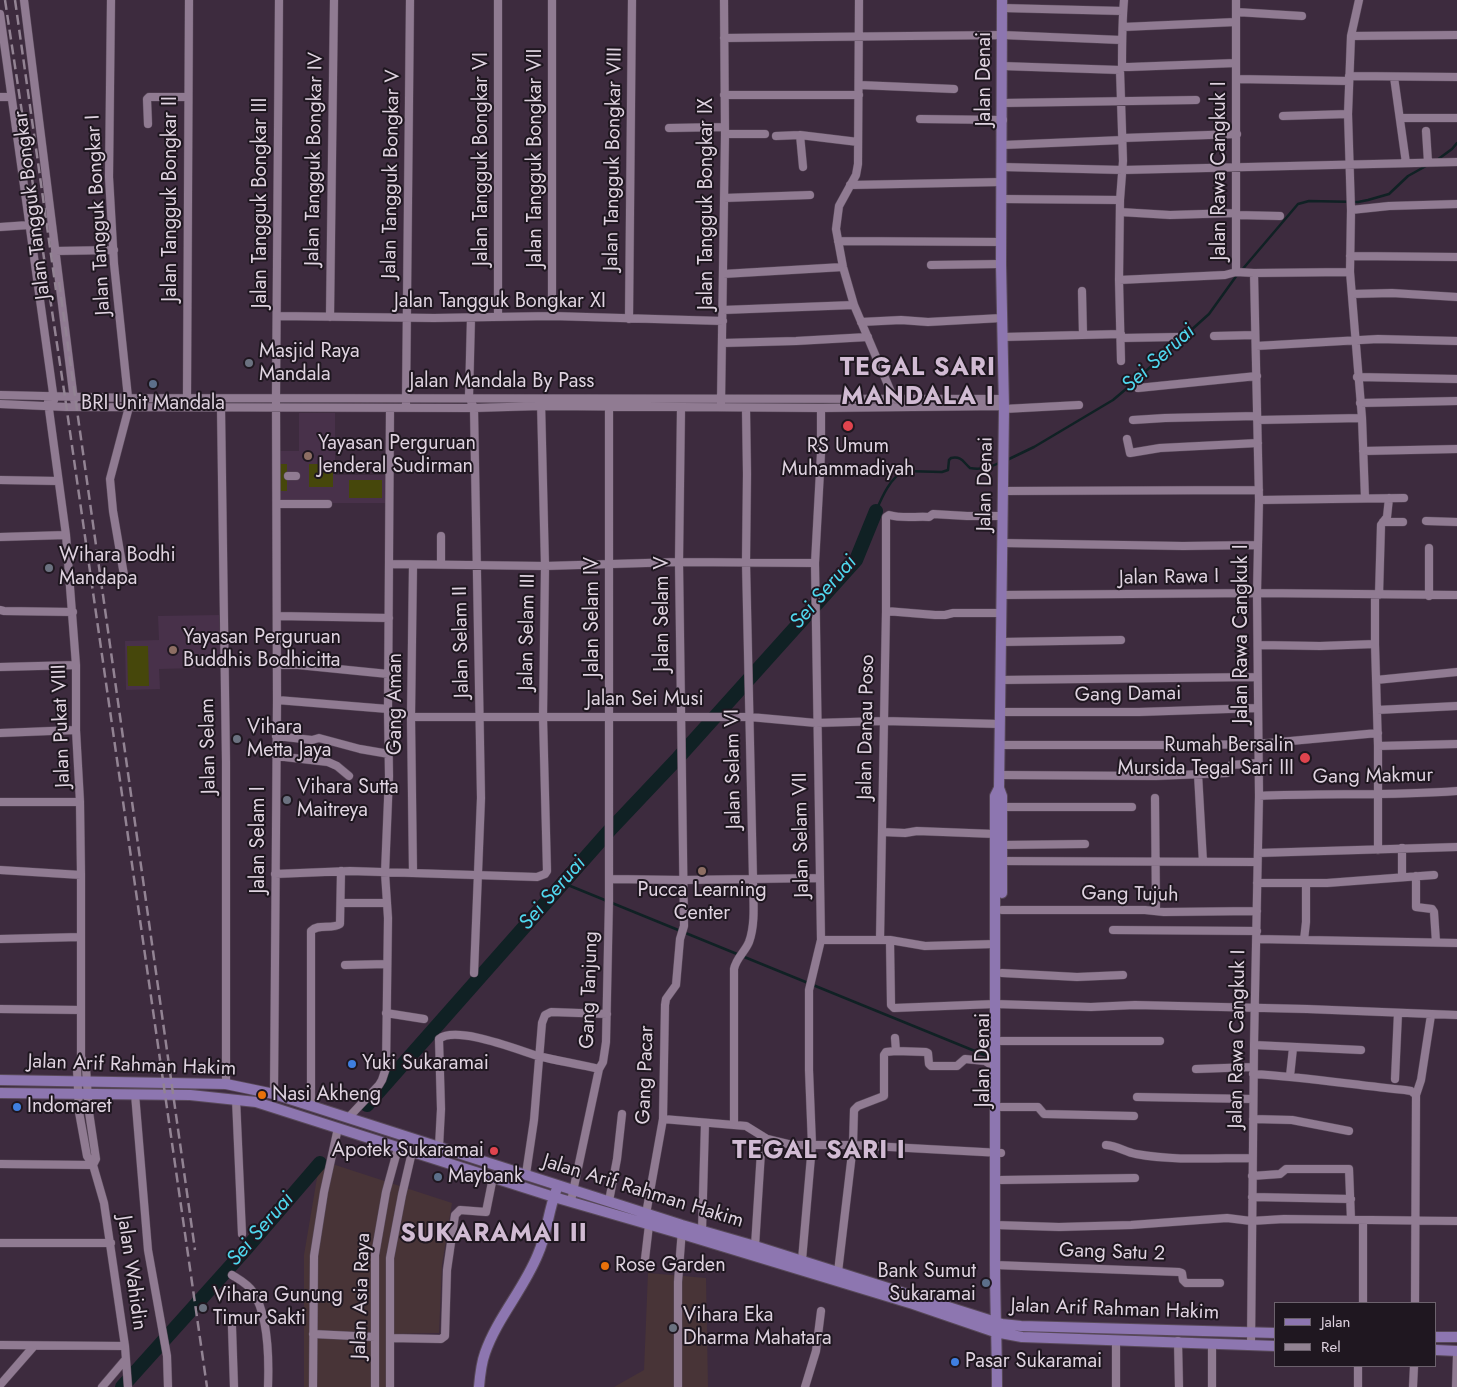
<!DOCTYPE html>
<style>
body{margin:0}
#map{position:relative;width:1457px;height:1387px;overflow:hidden;background:#3d2b3e;font-family:Jost,sans-serif}
canvas{display:block}
.legend{position:absolute;left:1274px;top:1302px;width:162px;height:65px;box-sizing:border-box;background:#1f1720;border:1px solid #6c626d;margin:0;padding:6px 9px;list-style:none;font-size:15px;color:#dfd3e0}
.legend li{display:flex;align-items:center;gap:10px;height:25px}
.legend b{width:25px;border:1px solid #6c626d}
</style>
<div id="map">
<canvas width="1457" height="1387"></canvas>
<ul class="legend">
<li><b style="height:6px;background:#8d76b0"></b>Jalan</li>
<li><b style="height:6px;background:#928393"></b>Rel</li>
</ul>
</div>
<script>
const ctx = document.querySelector('canvas').getContext('2d');
ctx.lineJoin = 'round';
function paint(path, color) { ctx.fillStyle = color; ctx.fill(path, 'evenodd'); }
function strokePath(path, color, width, dash) { ctx.strokeStyle = color; ctx.lineWidth = width; ctx.lineCap = dash ? 'butt' : 'round'; ctx.setLineDash(dash || []); ctx.stroke(path); }
function write(font, color, halo, rows, align = 'center') {
  ctx.font = font + ' Jost,sans-serif'; ctx.lineWidth = 4; ctx.setLineDash([]); ctx.textBaseline = 'middle'; ctx.strokeStyle = halo; ctx.fillStyle = color; for (const [text, x, y, turn = 0] of rows) {
    ctx.save(); ctx.translate(x, y); ctx.rotate((+turn || 0) * Math.PI / 180); ctx.textAlign = isNaN(turn) ? turn : align; if (halo) ctx.strokeText(text, 0, 0); ctx.fillText(text, 0, 0); ctx.restore();
  }
}
const commercial = new Path2D(`
 M320 1160 452 1203 442 1265 439 1333 394 1334V1387H304V1255Z
 M648 1273 706 1278 708 1387H614L644 1370Z`);
const built = new Path2D(`
 M299 413H335V475H387V503H280V451H299Z
 M219 615 221 660 195 661V668L159 669 160 689 126 690 125 641 159 640 158 616Z`);
const green = new Path2D(`
 M280 464H287V491H280Z
 M309 464H333V487H309Z
 M349 480H382V498H349Z
 M127 646H148L149 686H128Z`);
const stream = new Path2D(`
 M1437 160 1452 149 1457 143
 M1241 271 1298 204 1309 201 1358 202 1368 200 1389 194 1408 176 1426 166
 M1007 460 1034 447 1113 400 1126 389 1209 314 1237 275
 M876 511C882 497 890 478 904 471L942 472 948 470 949 460 951 458C962 456 963 462 970 468 981 470 989 468 999 463
 M563 883 987 1056`);
const river = new Path2D(`
 M367 1105 609 831 678 758 856 560 876 511
 M122 1387 245 1250 320 1163`);
const minor = new Path2D(`
 M24 0 74 400
 M111 0 109 177 114 264 129 407 110 479 113 511 125 581
 M859 0 858 164 856 175 839 206 836 229 843 267 854 305 894 399
 M1236 0V272L1254 273 1259 500 1257 593 1259 796 1254 1045 1251 1345
 M1359 0 1351 36 1348 114 1351 210 1350 272 1362 418 1365 498
 M1002 8 1123 11
 M1236 12 1302 16
 M0 14 54 400
 M1123 27 1236 22
 M1351 36 1457 35
 M724 38 1002 35 1121 40
 M1002 66 1120 70 1122 67H1129L1236 63
 M1122 67C1122 45 1122 23 1124 0
 M1120 70 1123 161 1120 200 1119 280 1121 361
 M1349 76 1457 77
 M1394 77 1406 163
 M1236 79 1349 81
 M859 85 954 89
 M724 95H859
 M0 97H8
 M1003 103 1196 100
 M1283 116 1348 114
 M1400 118H1457
 M920 119 1003 120
 M148 124 147 99 149 97H188
 M669 128 724 127
 M1426 131 1428 162
 M725 134H765
 M800 135 803 167
 M776 136 800 135 858 142
 M1123 138 1237 134
 M1003 145 1123 140
 M1002 167 1123 170 1457 162
 M850 185 1002 182
 M724 198 810 195
 M1002 199 1120 200
 M1351 210 1389 206 1457 204
 M1120 212 1170 215 1236 213
 M1236 215 1280 216
 M0 227 29 225
 M838 241 1002 242
 M55 251 114 250
 M1350 256 1457 257
 M931 265 1001 264
 M1254 273 1350 272
 M723 274 843 267
 M1119 280 1225 275 1236 272
 M1082 291 1083 335
 M1352 294 1392 293 1457 297
 M723 310 854 305
 M277 316 434 318 552 316 723 321
 M552 316V0
 M330 317 334 0
 M471 317 469 397 474 408 481 798 474 973
 M498 317V0
 M629 319 632 0
 M861 322 901 320 928 322 1002 318
 M1214 336 1255 335
 M1003 337 1121 334
 M1121 338 1178 337
 M723 343 796 341 868 337
 M1256 346 1378 339 1457 341
 M1357 377 1457 379
 M1138 388 1257 376
 M0 395 129 398 1004 399
 M187 398 189 0
 M48 402 66 535 76 665V730L80 802 81 875V1057L77 1069 79 1112 87 1156 93 1165 104 1203 125 1346 128 1387
 M406 403 410 0
 M721 403 725 134 724 0
 M1360 403 1457 401
 M0 404 66 407 474 408 541 406 821 408 1004 406
 M221 407 226 762V1084
 M1004 409 1079 405
 M1133 420 1165 418 1257 416
 M1257 420 1362 418
 M1127 439 1130 453 1160 448 1258 443
 M1363 451 1457 449
 M288 476H296
 M0 480 58 481
 M1003 491 1259 490
 M1259 500 1404 498
 M277 504H328
 M1426 521 1457 522
 M1383 522H1403
 M441 536V564
 M0 537 66 535
 M1002 543 1183 546 1258 545
 M390 564 545 566 679 562 815 563
 M1002 595 1257 593 1457 595
 M1375 595V644L1378 746V850
 M1379 595 1381 525 1387 517 1389 498
 M1429 596V548
 M0 610 4 611 73 612
 M886 611 935 615H945L953 613H1001
 M277 616 389 618
 M1001 642 1121 640
 M1258 645 1320 646 1375 644
 M277 665H298L388 674
 M0 667 76 665
 M1000 680 1257 677
 M1376 680 1457 672
 M277 700 388 709
 M1377 710 1457 706
 M1000 712H1139L1258 708
 M411 717H750L816 723 884 721 1000 724
 M0 733 76 730
 M276 736 312 740 319 738 360 749 389 754
 M999 745H1195L1258 744 1378 733
 M1378 746 1457 744
 M276 756 328 762 337 766 349 776
 M1198 774 1203 862
 M999 775 1156 776 1227 773 1231 765 1258 763
 M1259 796C1325 793 1391 796 1457 791
 M1155 798 1156 911
 M0 802H80
 M1002 807H1132
 M882 832 905 833 917 831 995 834
 M1002 845 1085 844
 M1402 848V876
 M1258 853 1457 847
 M997 861 1257 862
 M0 870 81 875
 M413 873 411 717 413 565
 M275 874 350 871 537 877 545 874 547 871 543 717 545 566 541 402
 M1416 876V907L1432 909 1434 912 1436 942
 M610 879 683 880 819 878
 M1257 883H1327L1434 875
 M341 903H387
 M1002 910H1145L1164 912 1257 911
 M1113 930 1257 931
 M0 939 81 937
 M1257 939 1457 943
 M821 940H890L925 946 995 944
 M880 940 886 611V517L889 515C903 519 916 516 929 517L933 514 967 516H1003
 M890 940 891 1005 894 1008 995 1004 1091 1007 1135 1005 1307 1009 1457 1015
 M1304 940 1306 922V883
 M345 965 387 964
 M1002 973 1077 977 1123 975
 M0 1009 81 1010
 M386 1013 424 1019
 M1001 1041H1160
 M1254 1045 1361 1050
 M896 1051 926 1052 928 1053 929 1064 931 1066H957L965 1059 985 1061 995 1067
 M81 1057 86 1068 89 1112 96 1159 93 1165
 M1196 1069 1253 1067
 M1253 1074C1305 1077 1354 1085 1405 1090L1411 1091 1416 1095
 M1290 1076 1293 1048
 M1395 1079 1398 1013
 M135 1094 148 1250 167 1356 168 1387
 M274 1094 277 700 276 397 279 0
 M1137 1097 1253 1099
 M236 1099 242 1234
 M311 1106V931C319 923 331 930 340 924L341 871
 M1001 1107H1038L1044 1114 1134 1116
 M348 1118 379 1085 382 1080 386 1068 388 918 385 873 389 776 388 709 390 408
 M663 1119 746 1126 767 1139 792 1145H853L1001 1153
 M1253 1119 1292 1120 1349 1131
 M734 1124V969C736 958 745 952 749 942 756 923 753 899 753 879L746 562 747 474 746 408
 M1106 1145C1118 1146 1125 1152 1136 1154 1174 1161 1214 1158 1252 1158
 M439 1147 441 1109 439 1039C456 1025 518 1050 538 1056 558 1061 579 1064 599 1069
 M0 1164 93 1165
 M526 1174 534 1120 542 1023 545 1015 551 1012 607 1014
 M1252 1176 1280 1174 1286 1169H1349L1351 1220
 M1001 1180 1135 1178
 M1252 1197 1351 1199
 M571 1201 599 1069 603 1062 606 1042 609 900V403
 M609 1201 617 1159 622 1114
 M646 1214 663 1119 665 1005 666 999 676 985 680 939 684 926 679 562 681 408
 M1363 1220V1303
 M995 1225 1059 1227 1131 1225 1227 1218 1251 1221 1284 1219 1457 1221
 M702 1231 705 1123
 M0 1243H111
 M755 1246 762 1136
 M645 1259 649 1225
 M802 1260 812 1145 809 1070V990L821 940 815 563 821 453V408
 M995 1265 1179 1272 1182 1273 1183 1280 1186 1283H1220
 M838 1272 853 1145 854 1110 858 1106 884 1096V1055L886 1052 896 1051 895 1038
 M232 1275C240 1280 248 1284 253 1292 269 1316 269 1360 268 1387
 M1415 1303 1416 1095 1421 1080 1431 1015
 M232 1327 234 1387
 M313 1334 375 1337
 M390 1338 441 1339 445 1336 447 1270 455 1215 460 1210 486 1212 493 1177
 M1116 1340V1387
 M1178 1341 1179 1387
 M0 1345 125 1346
 M0 1385 34 1346
 M102 1387 125 1360
 M313 1387 314 1256 324 1192 338 1128
 M375 1387V1255L386 1192 398 1148
 M390 1387V1258L402 1195 412 1152
 M678 1387V1282L682 1229
 M805 1387 816 1351 821 1311
 M1212 1387V1343
 M1358 1387V1366
 M1413 1387 1414 1366
 M1456 1387 1457 1355`);
const major = new Path2D(`
 M999 788 1002 796V893
 M0 1080 226 1084 274 1094 682 1225 755 1246 1002 1324 1021 1326 1276 1333
 M0 1093 190 1095 256 1102 554 1197 682 1234 913 1304 995 1332 1022 1337 1276 1346
 M1436 1337H1457
 M1436 1350 1457 1351
 M479 1387C480 1375 481 1364 485 1353 497 1318 524 1289 538 1254 547 1234 548 1212 556 1191
 M997 1387C997 1346 995 1306 995 1265V796L999 788 1004 409 1001 264 1002 0`);
const rail = new Path2D(`
 M5 0 65 397 207 1387
 M15 0 56 290
 M59 282 195 1250`);
const markers = [
 [249,363,5,"#6b7280"],
 [153,384,5,"#5c6f8a"],
 [848,426,6,"#e0444e"],
 [308,456,5,"#8d6e63"],
 [49,568,5,"#6b7280"],
 [173,650,5,"#8d6e63"],
 [237,739,5,"#6b7280"],
 [1305,758,6,"#e0444e"],
 [287,800,5,"#6b7280"],
 [702,871,5,"#8d6e63"],
 [352,1064,5,"#3f7fe0"],
 [262,1095,5,"#e8710a"],
 [17,1107,5,"#3f7fe0"],
 [494,1151,5,"#e0444e"],
 [438,1177,5,"#5c6f8a"],
 [605,1266,5,"#e8710a"],
 [986,1283,5,"#5c6f8a"],
 [203,1308,5,"#6b7280"],
 [673,1328,5,"#6b7280"],
 [955,1362,5,"#3f7fe0"]
];
const streetNames = [
 ["Jalan Denai",985,79,-90],
 ["Jalan Tangguk Bongkar VII",536,158,-90],
 ["Jalan Tangguk Bongkar IV",315,159,-89],
 ["Jalan Tangguk Bongkar VI",482,159,-90],
 ["Jalan Tangguk Bongkar VIII",614,159,-89],
 ["Jalan Rawa Cangkuk I",1220,171,-90],
 ["Jalan Tangguk Bongkar V",392,174,-89],
 ["Jalan Tangguk Bongkar II",171,199,-90],
 ["Jalan Tangguk Bongkar III",261,203,-90],
 ["Jalan Tangguk Bongkar IX",707,204,-90],
 ["Jalan Tangguk Bongkar",33,205,-97],
 ["Jalan Tangguk Bongkar I",99,215,-93],
 ["Jalan Tangguk Bongkar XI",500,302],
 ["Jalan Mandala By Pass",502,382],
 ["Jalan Denai",986,484,-89],
 ["Jalan Rawa I",1169,578,-1],
 ["Jalan Selam V",663,614,-90],
 ["Jalan Selam IV",593,617,-90],
 ["Jalan Selam III",528,632,-89],
 ["Jalan Rawa Cangkuk I",1242,634,-90],
 ["Jalan Selam II",462,642,-91],
 ["Gang Damai",1128,695,-1],
 ["Jalan Sei Musi",645,700],
 ["Gang Aman",396,704,-90],
 ["Jalan Pukat VIII",62,726,-92],
 ["Jalan Danau Poso",867,727,-89],
 ["Jalan Selam",209,746,-91],
 ["Jalan Selam VI",734,769,-91],
 ["Gang Makmur",1373,777,-1],
 ["Jalan Selam VII",802,835,-91],
 ["Jalan Selam I",259,840,-90],
 ["Gang Tujuh",1130,895,1],
 ["Gang Tanjung",590,990,-88],
 ["Jalan Rawa Cangkuk I",1238,1039,-89],
 ["Jalan Denai",984,1060,-90],
 ["Jalan Arif Rahman Hakim",132,1066,2],
 ["Gang Pacar",646,1075,-88],
 ["Jalan Arif Rahman Hakim",643,1192,17],
 ["Gang Satu 2",1112,1253,2],
 ["Jalan Wahidin",131,1273,82],
 ["Jalan Asia Raya",362,1296,-88],
 ["Jalan Arif Rahman Hakim",1115,1310,2]
];
const poiNames = [
 ["Masjid Raya",259,352],
 ["Mandala",259,375],
 ["BRI Unit Mandala",153,404,"center"],
 ["Yayasan Perguruan",318,444],
 ["Jenderal Sudirman",318,467],
 ["RS Umum",848,447,"center"],
 ["Muhammadiyah",848,470,"center"],
 ["Wihara Bodhi",59,556],
 ["Mandapa",59,579],
 ["Yayasan Perguruan",183,638],
 ["Buddhis Bodhicitta",183,661],
 ["Vihara",247,728],
 ["Metta Jaya",247,751],
 ["Rumah Bersalin",1294,746,"right"],
 ["Mursida Tegal Sari III",1294,769,"right"],
 ["Vihara Sutta",297,788],
 ["Maitreya",297,811],
 ["Pucca Learning",702,891,"center"],
 ["Center",702,914,"center"],
 ["Yuki Sukaramai",362,1064],
 ["Nasi Akheng",272,1095],
 ["Indomaret",27,1107],
 ["Apotek Sukaramai",484,1151,"right"],
 ["Maybank",448,1177],
 ["Rose Garden",615,1266],
 ["Bank Sumut",976,1272,"right"],
 ["Sukaramai",976,1295,"right"],
 ["Vihara Gunung",213,1296],
 ["Timur Sakti",213,1319],
 ["Vihara Eka",683,1316],
 ["Dharma Mahatara",683,1339],
 ["Pasar Sukaramai",965,1362]
];
const waterNames = [
 ["Sei Seruai",1159,359,-42],
 ["Sei Seruai",824,593,-49],
 ["Sei Seruai",553,894,-49],
 ["Sei Seruai",261,1230,-49]
];
const districtNames = [
 ["TEGAL SARI",918,369],
 ["MANDALA I",918,398],
 ["TEGAL SARI I",819,1152],
 ["SUKARAMAI II",494,1235]
];
paint(commercial, '#483437');
paint(built, '#48314a');
paint(green, '#46470b');
strokePath(stream, '#102124', 2.5);
strokePath(river, '#102124', 14);
strokePath(minor, '#584959', 9);
strokePath(major, '#584959', 12);
strokePath(minor, '#907b92', 8);
strokePath(major, '#8d76b0', 10);
strokePath(rail, '#928393', 2.5, [10, 5]);
for (const [x, y, r, color] of markers) { const dot = new Path2D(); dot.arc(x, y, r, 0, 2 * Math.PI); ctx.fillStyle = color; ctx.fill(dot); strokePath(dot, '#1f1720', 2); }
write('20px', '#dfd3e0', '#1f1720', streetNames);
write('20px', '#dfd3e0', '#1f1720', poiNames, 'left');
write('italic 21px', '#4fd8ef', '#1f1720', waterNames);
ctx.letterSpacing = '1px';
write('bold 25px', '#d1bbd3', '#1f1720', districtNames);
ctx.letterSpacing = '0px';
</script>
